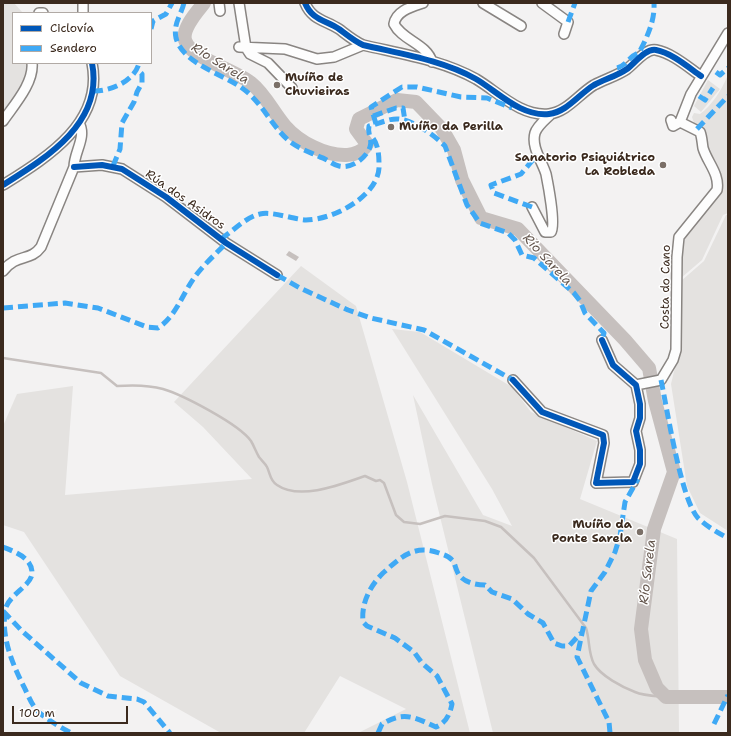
<!DOCTYPE html>
<meta charset="utf-8">
<style>
body{margin:0}
#map{position:relative;width:731px;height:736px;overflow:hidden;background:#f3f2f2;font-family:"Shantell Sans",sans-serif}
canvas{display:block}
.frame{position:absolute;inset:0;border:4px solid #3b2a1e;pointer-events:none}
.legend{position:absolute;left:12px;top:12px;width:140px;height:52px;box-sizing:border-box;background:#fff;border:1px solid #b1aaa5;margin:0;padding:5px 7px;list-style:none;font-size:12px;color:#3b2a1e}
.legend li{display:flex;align-items:center;gap:8px;height:20px}
.legend b{width:20px;border:1px solid #b1aaa5}
.scale{position:absolute;left:12px;top:706px;width:116px;height:18px;box-sizing:border-box;border:2px solid #3b2a1e;border-top:0;padding-left:5px;font-size:12px;line-height:14px;white-space:nowrap;color:#3b2a1e;-webkit-text-stroke:3px #fff;paint-order:stroke}
</style>
<div id="map">
<canvas width="731" height="736"></canvas>
<div class="frame"></div>
<ul class="legend">
<li><b style="height:5px;background:#0057b8"></b>Ciclovía</li>
<li><b style="height:5px;background:#3fa9f5"></b>Sendero</li>
</ul>
<div class="scale">100 m</div>
</div>
<script>
const ctx = document.querySelector('canvas').getContext('2d');
ctx.lineJoin = 'round';
function paint(path, color) { ctx.fillStyle = color; ctx.fill(path, 'evenodd'); }
function strokePath(path, color, width, dash) { ctx.strokeStyle = color; ctx.lineWidth = width; ctx.lineCap = dash ? 'butt' : 'round'; ctx.setLineDash(dash || []); ctx.stroke(path); }
function write(font, color, halo, rows, align = 'center') {
  ctx.font = font + ' "Shantell Sans",sans-serif'; ctx.lineWidth = 3; ctx.setLineDash([]); ctx.textBaseline = 'middle'; ctx.strokeStyle = halo; ctx.fillStyle = color; for (const [text, x, y, turn = 0] of rows) {
    ctx.save(); ctx.translate(x, y); ctx.rotate((+turn || 0) * Math.PI / 180); ctx.textAlign = isNaN(turn) ? turn : align; if (halo) ctx.strokeText(text, 0, 0); ctx.fillText(text, 0, 0); ctx.restore();
  }
}
const green = new Path2D(`
 M3 3H14L23 13H13V63H29C29 81 13 99 3 113Z
 M727 77H728V213L723 215 702 260 681 278 682 244 693 225 721 191 699 128 694 123 692 117 694 113 700 114C712 105 721 91 727 77Z
 M708 80 720 89 701 112 694 106Z
 M726 215H728V531L700 513 687 486 671 384 680 347 681 281 704 261Z
 M301 266 356 306 407 482 470 733H358L406 709 340 676 304 733H221L120 676 24 532 3 525V426L17 394 73 386 65 495 252 479 203 427 174 402Z
 M392 329 420 332 512 387 531 412 597 441 580 499 677 539 679 733H493L432 484 413 395 483 515 512 526 492 489Z`);
const water = new Path2D(`
 M289 251 299 257 296 261 286 255Z`);
const stream = new Path2D(`
 M3 358 101 373 117 386C131 385 149 385 163 389 183 395 239 424 251 441 254 446 256 452 259 457 262 461 265 463 267 467 270 473 270 481 277 485 300 501 342 484 365 476L376 481 380 480 384 483 396 515 404 522 420 524 445 516 485 521 501 527 534 558 586 628C590 640 588 653 594 664 601 676 622 687 635 692 644 696 656 696 666 697`);
const river = new Path2D(`
 M204 3C197 12 182 28 185 40 189 57 236 71 251 83 265 94 273 112 285 126 299 142 325 156 347 155 354 155 364 151 367 144L356 129 359 119 397 100 416 102 442 129 454 150 462 180 481 218 518 229 625 340 649 368 655 401 674 472 654 529 641 629 645 660 657 688 666 697H728`);
const minor = new Path2D(`
 M219 3 220 11
 M239 3 246 48 250 54 268 63 292 88
 M305 3C312 20 325 20 339 29 347 35 354 41 363 45 401 54 442 60 476 79 498 92 521 117 549 114 567 112 579 94 594 85 605 79 617 76 627 69 635 63 646 48 656 50 672 53 688 67 701 76
 M423 3C411 7 396 11 394 24 402 40 427 44 432 62
 M483 3 521 26
 M542 3 568 22 564 34
 M39 13H43
 M83 13V3
 M239 47 285 49 317 59 334 57 363 45
 M671 120 673 126 680 122 691 94 728 33
 M3 121C14 105 34 83 32 63
 M74 167 102 165 122 169 166 197 226 243 277 275
 M3 185C46 158 104 123 92 63
 M532 207 545 232H551C556 226 548 184 546 174 542 161 531 147 535 133 537 126 546 119 551 114
 M3 271C17 253 30 262 41 247L74 167C74 152 87 137 79 123
 M513 380 542 412 603 435 604 443 596 483 633 482 640 464V450L636 431 640 418V404L636 385 613 365 602 340
 M636 385 661 380 673 360 676 350 677 257 679 237 717 190C720 174 707 162 703 148 702 142 702 137 700 132L680 122`);
const quiet = new Path2D(`
 M184 3C181 15 173 24 176 38 183 64 223 74 242 88 261 101 271 125 288 140 297 148 310 152 320 157 327 159 333 165 339 166 352 169 366 158 370 147 373 140 367 134 369 126 378 124 390 118 399 119 415 121 434 135 445 146L467 205 480 223 508 233 515 240 522 255 534 258 574 293 580 301 585 313 604 333 602 340
 M568 22 575 3
 M151 29 153 21 166 14 172 3
 M617 68C626 66 629 56 639 53 647 37 655 21 654 3
 M716 72 720 75 728 68
 M93 91C109 92 135 81 139 63
 M699 96 705 100 713 88
 M373 116 396 108H403L405 121
 M376 124 371 107 402 87H417L461 97 487 98 512 108
 M697 129 728 96
 M113 166 120 149 122 123 134 102 137 92 142 83V74L137 69
 M532 207 494 193 491 185 521 174 537 155
 M221 239C233 231 246 217 260 214 272 211 292 219 306 220 333 220 382 195 379 163 379 155 378 143 372 137
 M277 275 300 288 348 310 371 318 424 330 513 380
 M3 308 65 303 98 308 147 327 158 328C176 316 182 295 194 278 203 265 216 254 226 243
 M661 380C667 408 681 500 698 518 706 526 718 533 728 538
 M3 547C15 552 33 558 32 574 31 585 11 594 6 607 0 633 11 661 23 685 27 692 30 702 36 709 42 717 62 728 71 733
 M3 611 22 631 81 683 108 696 137 699 144 702 170 733
 M714 724 728 695
 M378 733 382 724C404 711 414 717 436 727 446 723 450 714 452 704L437 676 422 663 414 652 395 638 367 626 363 622C361 603 370 586 383 573 401 557 414 544 439 553 444 555 449 556 452 560 455 563 455 567 457 571 461 582 475 585 485 585L492 592 512 599 528 614 543 623 554 643 562 646H569L581 633
 M610 733 609 722 577 657 591 591 605 572 615 552 620 536 625 502 638 479`);
const cycleway = new Path2D(`
 M305 3C312 20 325 20 339 29 347 35 354 41 363 45 401 54 442 60 476 79 498 92 521 117 549 114 567 112 579 94 594 85 605 79 617 76 627 69 635 63 646 48 656 50 672 53 688 67 701 76
 M74 167 102 165 122 169 166 197 226 243 277 275
 M3 185C46 158 104 123 92 63
 M513 380 542 412 603 435 604 443 596 483 633 482 640 464V450L636 431 640 418V404L636 385 613 365 602 340`);
const markers = [
 [277,85,4,"#7b7068"],
 [391,127,4,"#7b7068"],
 [663,165,4,"#7b7068"],
 [640,532,4,"#7b7068"]
];
const poiNames = [
 ["Muíño de",285,78],
 ["Chuvieiras",285,92],
 ["Muíño da Perilla",399,127],
 ["Sanatorio Psiquiátrico",655,158,"right"],
 ["La Robleda",655,172,"right"],
 ["Muíño da",632,525,"right"],
 ["Ponte Sarela",632,539,"right"]
];
const streetNames = [
 ["Rúa dos Asidros",185,200,35],
 ["Costa do Cano",666,287,-89]
];
const waterNames = [
 ["Río Sarela",220,64,32],
 ["Río Sarela",547,260,47],
 ["Río Sarela",648,572,-83]
];
paint(green, '#e4e2e0');
paint(water, '#c6c0be');
strokePath(stream, '#c6c0be', 2.5);
strokePath(river, '#c6c0be', 14);
strokePath(minor, '#898582', 12);
strokePath(minor, '#fdfdfd', 9);
strokePath(quiet, '#3fa9f5', 5, [10, 5]);
strokePath(cycleway, '#0057b8', 6);
for (const [x, y, r, color] of markers) { const dot = new Path2D(); dot.arc(x, y, r, 0, 2 * Math.PI); ctx.fillStyle = color; ctx.fill(dot); strokePath(dot, '#fff', 1.5); }
write('bold 12px', '#3b2a1e', '#fff', poiNames, 'left');
write('12px', '#3b2a1e', '#fff', streetNames);
write('italic 13px', '#65574e', '#fff', waterNames);
</script>
